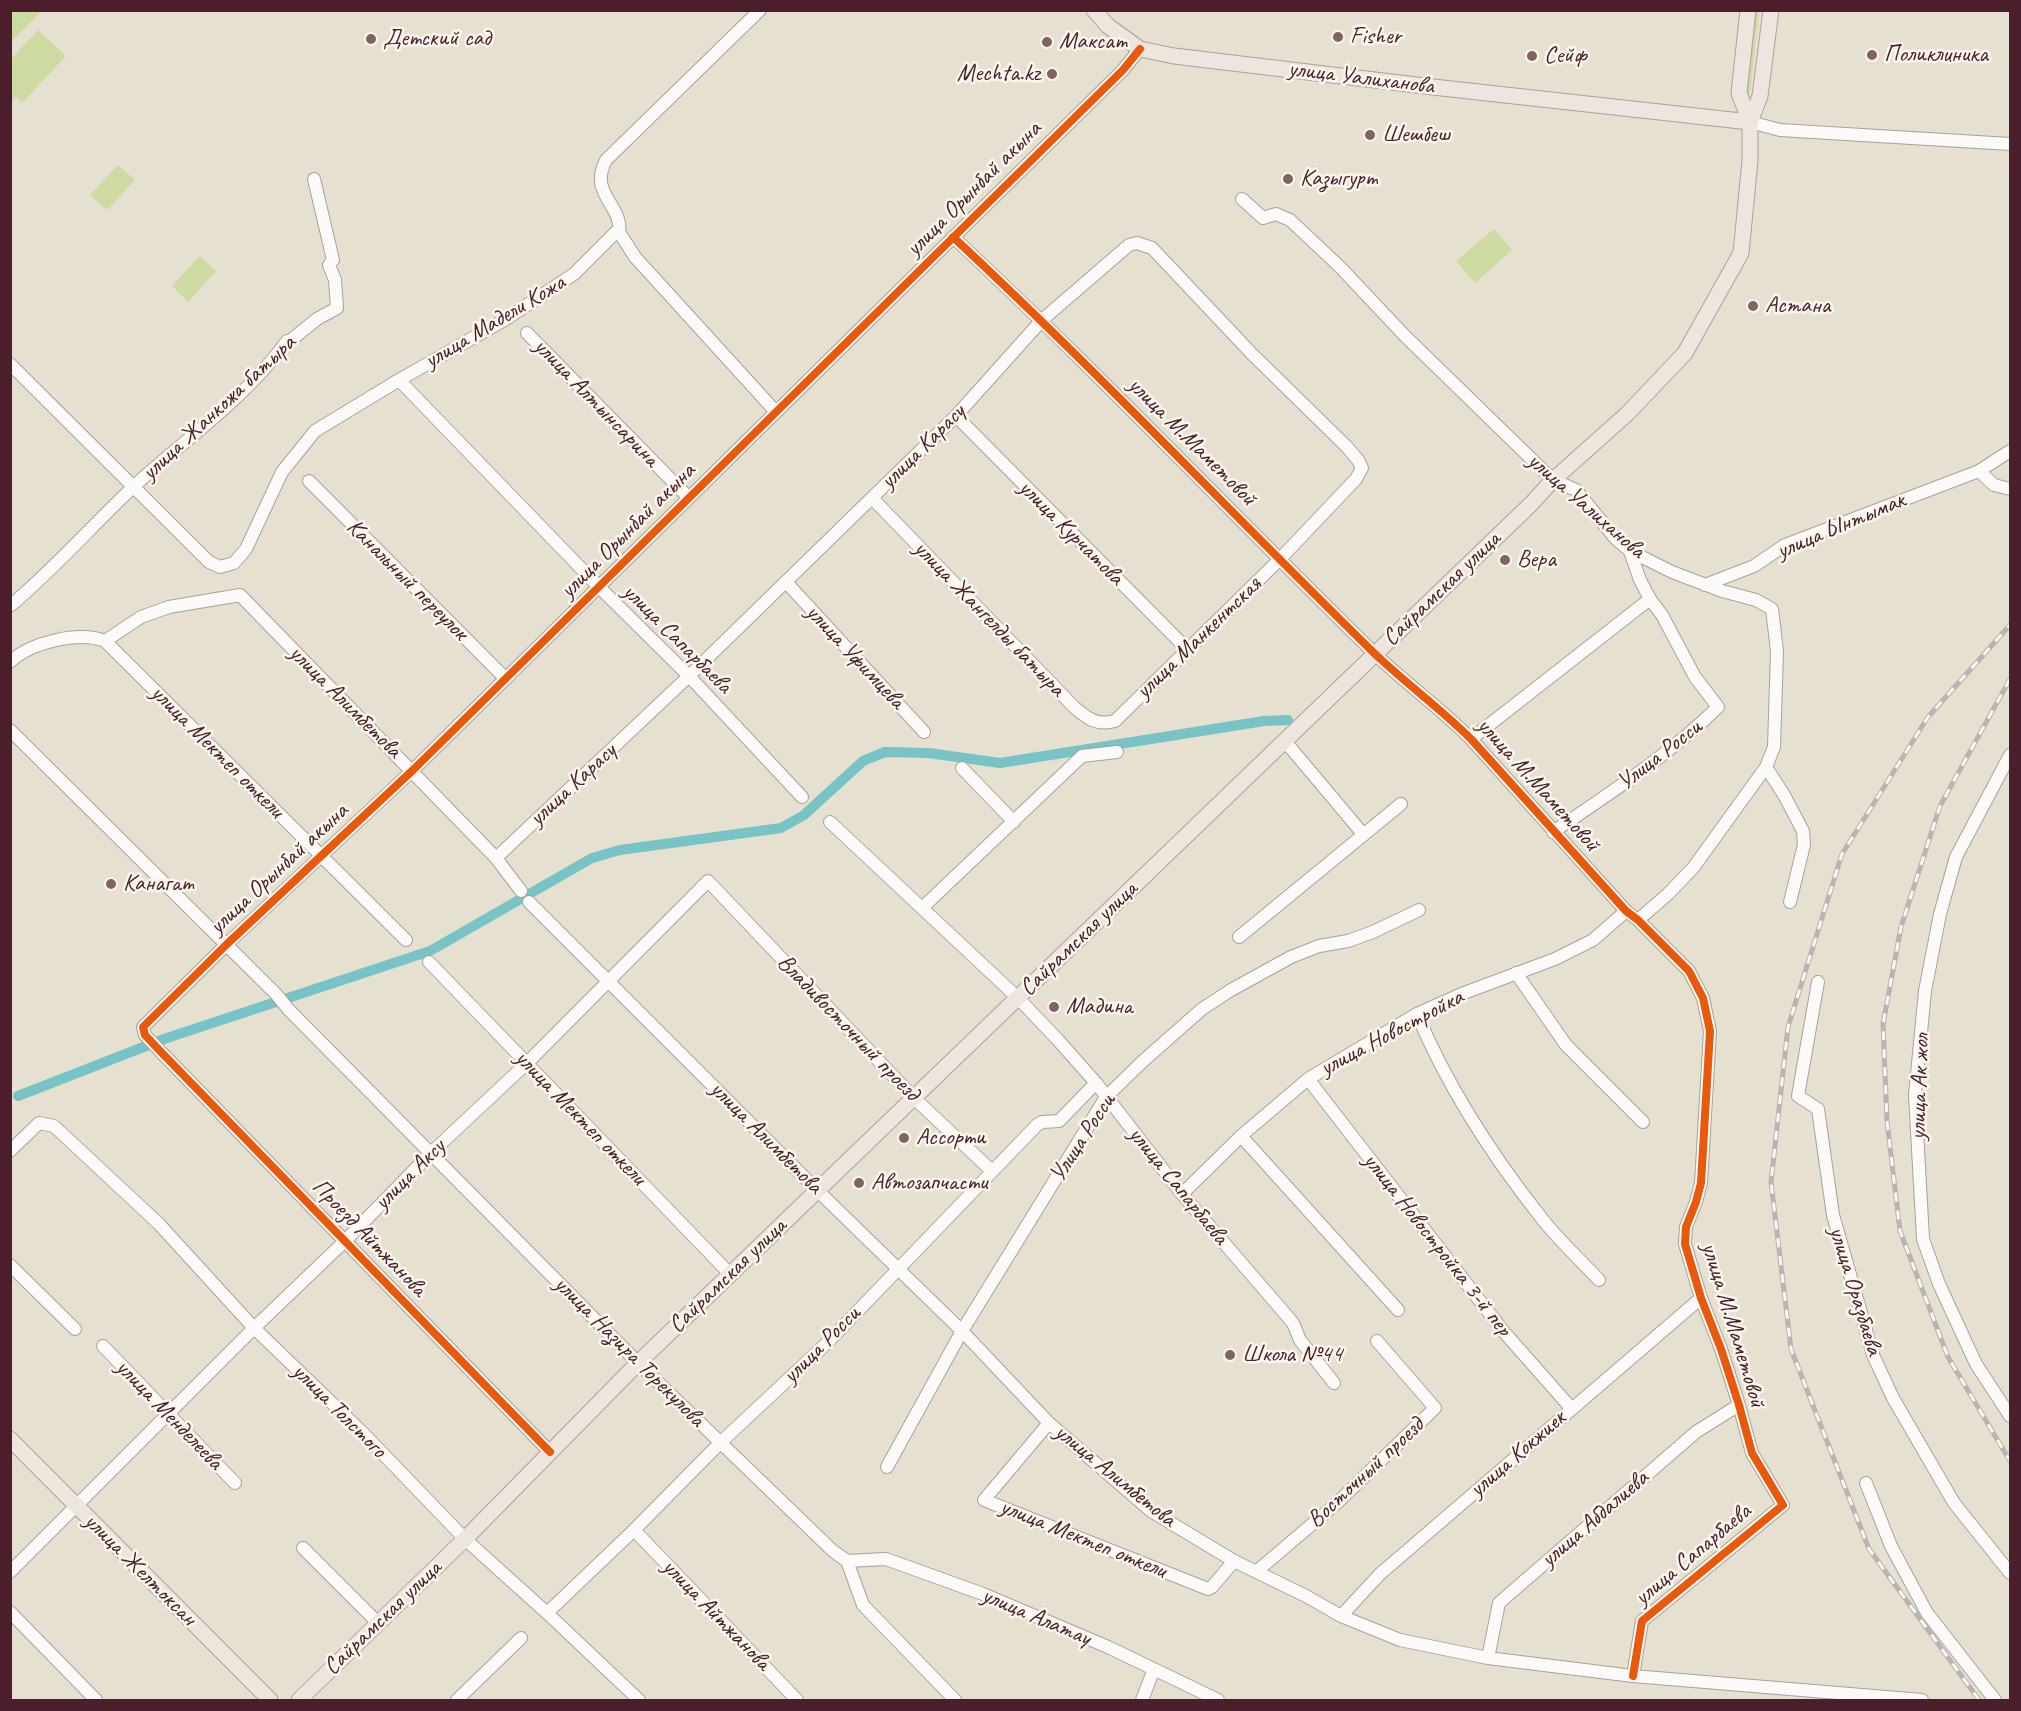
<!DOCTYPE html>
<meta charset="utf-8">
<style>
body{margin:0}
#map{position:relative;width:2021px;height:1711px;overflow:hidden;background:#e6e0d0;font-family:Caveat,sans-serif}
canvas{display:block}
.frame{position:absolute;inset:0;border:12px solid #4a1f2b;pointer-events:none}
</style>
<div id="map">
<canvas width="2021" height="1711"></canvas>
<div class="frame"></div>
</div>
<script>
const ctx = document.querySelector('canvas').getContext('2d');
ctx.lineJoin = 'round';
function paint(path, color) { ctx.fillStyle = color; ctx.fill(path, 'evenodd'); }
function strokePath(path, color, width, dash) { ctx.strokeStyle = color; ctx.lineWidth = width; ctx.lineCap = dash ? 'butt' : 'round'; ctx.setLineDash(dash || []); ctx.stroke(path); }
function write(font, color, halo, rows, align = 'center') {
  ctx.font = font + ' Caveat,sans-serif'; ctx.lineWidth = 5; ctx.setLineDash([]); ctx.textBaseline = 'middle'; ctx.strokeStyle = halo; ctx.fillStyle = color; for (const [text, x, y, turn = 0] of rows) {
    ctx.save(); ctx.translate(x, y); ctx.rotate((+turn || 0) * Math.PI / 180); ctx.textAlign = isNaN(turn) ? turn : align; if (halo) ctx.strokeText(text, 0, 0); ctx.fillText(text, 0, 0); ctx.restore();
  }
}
const green = new Path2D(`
 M11 10 42 11 11 42 10 11Z
 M1754 11H1759L1750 93H1745Z
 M38 30 66 56 22 103 16 97 11 103V59Z
 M118 165 135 180 107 210 90 195Z
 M1494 229 1512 250 1475 283 1456 261Z
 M200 256 216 271 188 302 172 286Z`);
const canal = new Path2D(`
 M18 1096 164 1039 430 951 592 858 620 850 781 828 804 815 863 761 885 752 929 753 1000 763 1264 721 1288 720`);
const minor = new Path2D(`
 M1750 122 1780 130 2010 144
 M1242 199 1263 218 1276 214 1290 220 1340 267 1405 336 1553 480 1576 490 1615 538 1630 551 1672 572 1722 591 1756 600 1772 609 1777 651 1774 747 1766 767 1693 868 1668 894 1638 920
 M619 232C623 205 588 194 606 160L760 10
 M953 237C1097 371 1232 514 1373 652 1404 682 1440 708 1471 739L1626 911 1638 920 1689 971 1703 998 1710 1031 1701 1183 1696 1202 1686 1227 1685 1244 1701 1298 1721 1349 1739 1405 1752 1453 1783 1505 1642 1621 1633 1676
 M527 333 689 498
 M10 364 209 562 220 567 234 563 246 549 282 472 315 431 399 380 506 319 574 274 616 232H619L635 257 776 412
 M399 380 599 587 689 676 802 797
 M956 416 1187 649
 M1979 471 1994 485 2010 489
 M309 481 506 679
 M786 582 924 732
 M1705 585 1754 566 1785 545 1979 471 2010 451
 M10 606C53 570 91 527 132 488 184 440 245 399 287 341L291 340 317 319 337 308 335 280 329 265 333 260 314 179
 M105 641 406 940
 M10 662C31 642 79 631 105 641L141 617 169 607 240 595 496 858 521 891
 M10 730 276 994 289 1010 638 1363 833 1551 847 1561 863 1605 955 1700
 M1471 739 1650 599 1640 580 1630 551
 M1284 740 1363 834
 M2010 755 1956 857 1940 914 1925 991 1915 1095 1923 1239 1939 1284 1976 1364 2010 1416
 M1766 767 1784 795 1803 831 1804 845 1790 902
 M962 768 1014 822
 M830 822 1018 998 1058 1040 1096 1083 1182 1194 1293 1323 1300 1340 1334 1383
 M1553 832C1610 793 1669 755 1718 707L1695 677 1662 615 1650 599
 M496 858 689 676 956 416 1042 320 1129 245 1137 243 1152 248 1252 354 1347 447 1358 460 1362 468 1356 479 1280 559 1115 721C1096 726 1087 718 1074 707L872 498
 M529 902 817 1190 962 1331 1049 1423 1151 1511 1234 1561 1306 1596 1341 1616 1400 1640 1488 1658 1633 1676 1922 1700
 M922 908 1082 756 1117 752
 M1239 937 1401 804
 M429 962 730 1274
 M1516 973 1566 1045 1643 1122
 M1818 982 1798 1096 1818 1109 1833 1215 1873 1355 1893 1398 1954 1503 2010 1573
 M1417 1014C1448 1088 1493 1157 1543 1220 1560 1241 1580 1260 1599 1280
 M1308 1079 1504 1332 1571 1408
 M1241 1136 1398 1310
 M10 1151 39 1123 54 1126 159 1224 254 1328 362 1432 465 1539 547 1613 639 1700
 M1182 1194 1241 1136 1308 1079 1417 1014 1464 993 1555 959 1593 940 1626 911
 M10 1265 75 1329
 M103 1346 235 1483
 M1049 1423 984 1500 1208 1589 1212 1587 1234 1561
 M550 1452 161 1052 145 1035 143 1027 227 944 413 770 1123 70 1140 49
 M887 1467 962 1331 1106 1097 1142 1062 1202 1009 1231 990 1291 957 1319 946 1348 941 1373 932 1419 910
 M1866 1483 1891 1546 1927 1613 1995 1700
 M634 1530 797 1700
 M303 1548 378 1623
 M847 1561 886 1559 983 1594 1108 1647 1218 1700
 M10 1572 254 1328 345 1241 431 1153 527 1063 708 881 914 1098 992 1171
 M1256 1572 1338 1502 1435 1408 1377 1341
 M10 1612 96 1700
 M547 1613 634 1530 720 1443 827 1343 1037 1125 1042 1122 1059 1121 1096 1083
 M1341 1616 1380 1574 1701 1298
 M1488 1658 1499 1603 1696 1432 1739 1405
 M457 1700 521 1638
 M1142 1700 1154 1669`);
const major = new Path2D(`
 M1094 10 1108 26 1140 49 1174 56 1433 87 1750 122
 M1750 122 1760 96 1771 10
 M10 1439 270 1700
 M299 1700 465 1539 638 1363 1531 504 1553 480 1627 414 1685 353 1741 253 1750 161V122L1739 93 1748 10`);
const rail = new Path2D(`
 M2010 679 1940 806 1901 927 1883 1024 1887 1121 1900 1231 1948 1357 2010 1461
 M1979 1700 1869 1549 1791 1349 1771 1182 1788 1027 1842 854 1928 717 2010 625`);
const cycleway = new Path2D(`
 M953 237C1097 371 1232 514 1373 652 1404 682 1440 708 1471 739L1626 911 1638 920 1689 971 1703 998 1710 1031 1701 1183 1696 1202 1686 1227 1685 1244 1701 1298 1721 1349 1739 1405 1752 1453 1783 1505 1642 1621 1633 1676
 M550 1452 161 1052 145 1035 143 1027 227 944 413 770 1123 70 1140 49`);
const markers = [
 [1338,37,6,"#816365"],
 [371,39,6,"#816365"],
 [1047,42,6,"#816365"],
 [1872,55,6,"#816365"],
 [1532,56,6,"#816365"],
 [1052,74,6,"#816365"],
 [1370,135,6,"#816365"],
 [1288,179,6,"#816365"],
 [1753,306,6,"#816365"],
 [1505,560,6,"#816365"],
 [111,884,6,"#816365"],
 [1054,1007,6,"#816365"],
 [904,1138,6,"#816365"],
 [859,1183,6,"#816365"],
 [1230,1355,6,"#816365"]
];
const poiNames = [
 ["Fisher",1350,37],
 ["Детский сад",383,39],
 ["Максат",1059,42],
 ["Поликлиника",1884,55],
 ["Сейф",1544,56],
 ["Mechta.kz",1040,74,"right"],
 ["Шешбеш",1382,135],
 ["Казыгурт",1300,179],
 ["Астана",1765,306],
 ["Вера",1517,560],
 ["Канагат",123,884],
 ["Мадина",1066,1007],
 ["Ассорти",916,1138],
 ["Автозапчасти",871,1183],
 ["Школа №44",1242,1355]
];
const streetNames = [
 ["улица Уалиханова",1361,78,7],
 ["улица Орынбай акына",974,189,-45],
 ["улица Мадели Кожа",495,322,-31],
 ["улица Алтынсарина",596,403,46],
 ["улица Жанкожа батыра",219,408,-43],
 ["улица М.Маметовой",1192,442,45],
 ["улица Карасу",923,447,-45],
 ["улица Уалиханова",1586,506,41],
 ["улица Ынтымак",1841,526,-23],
 ["улица Орынбай акына",628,531,-45],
 ["улица Курчатова",1071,533,45],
 ["Канальный переулок",407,580,45],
 ["Сайрамская улица",1442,589,-44],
 ["улица Жангелды батыра",989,619,46],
 ["улица Манкентская",1199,638,-44],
 ["улица Сапарбаева",677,639,45],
 ["улица Уфимцева",855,657,47],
 ["улица Алимбетова",345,702,45],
 ["улица Мектеп откели",217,752,45],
 ["Улица Росси",1660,755,-38],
 ["улица Карасу",573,785,-43],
 ["улица М.Маметовой",1538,785,48],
 ["улица Орынбай акына",279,869,-43],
 ["Сайрамская улица",1079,939,-44],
 ["Владивосточный проезд",848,1028,46],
 ["улица Новостройка",1392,1033,-28],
 ["улица Ак жол",1920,1087,-88],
 ["улица Мектеп откели",580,1118,46],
 ["улица Алимбетова",766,1138,45],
 ["Улица Росси",1083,1138,-57],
 ["улица Аксу",410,1175,-45],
 ["улица Сапарбаева",1178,1186,51],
 ["Проезд Айтжанова",369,1238,46],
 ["улица Новостройка 3-й пер",1437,1245,52],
 ["Сайрамская улица",728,1276,-44],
 ["улица Оразбаева",1855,1291,73],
 ["улица М.Маметовой",1733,1325,73],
 ["улица Росси",822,1345,-45],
 ["улица Назира Торекулова",629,1352,45],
 ["улица Толстого",339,1411,45],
 ["улица Менделеева",169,1415,46],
 ["улица Кокжиек",1518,1454,-41],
 ["Восточный проезд",1366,1473,-43],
 ["улица Алимбетова",1115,1476,39],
 ["улица Абдалиева",1595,1519,-41],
 ["улица Мектеп откели",1083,1539,22],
 ["улица Сапарбаева",1693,1555,-40],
 ["улица Желтоксан",140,1570,45],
 ["улица Айтжанова",716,1615,46],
 ["улица Алатау",1036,1617,23],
 ["Сайрамская улица",383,1618,-44]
];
paint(green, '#cddaa1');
strokePath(canal, '#77c3c5', 10);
strokePath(minor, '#aaa19a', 14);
strokePath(major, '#aaa19a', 17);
strokePath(minor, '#fbfaf8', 12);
strokePath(major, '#eee5de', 15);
strokePath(rail, '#b9b3b2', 5);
strokePath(rail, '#fbf7ec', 3, [9]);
strokePath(cycleway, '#e8590c', 8);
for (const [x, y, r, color] of markers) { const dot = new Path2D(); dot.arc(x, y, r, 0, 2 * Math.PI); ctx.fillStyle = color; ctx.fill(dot); strokePath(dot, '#fbf7ec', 2); }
write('24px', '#4a1f2b', '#fbf7ec', poiNames, 'left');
write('24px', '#4a1f2b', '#fbf7ec', streetNames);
</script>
